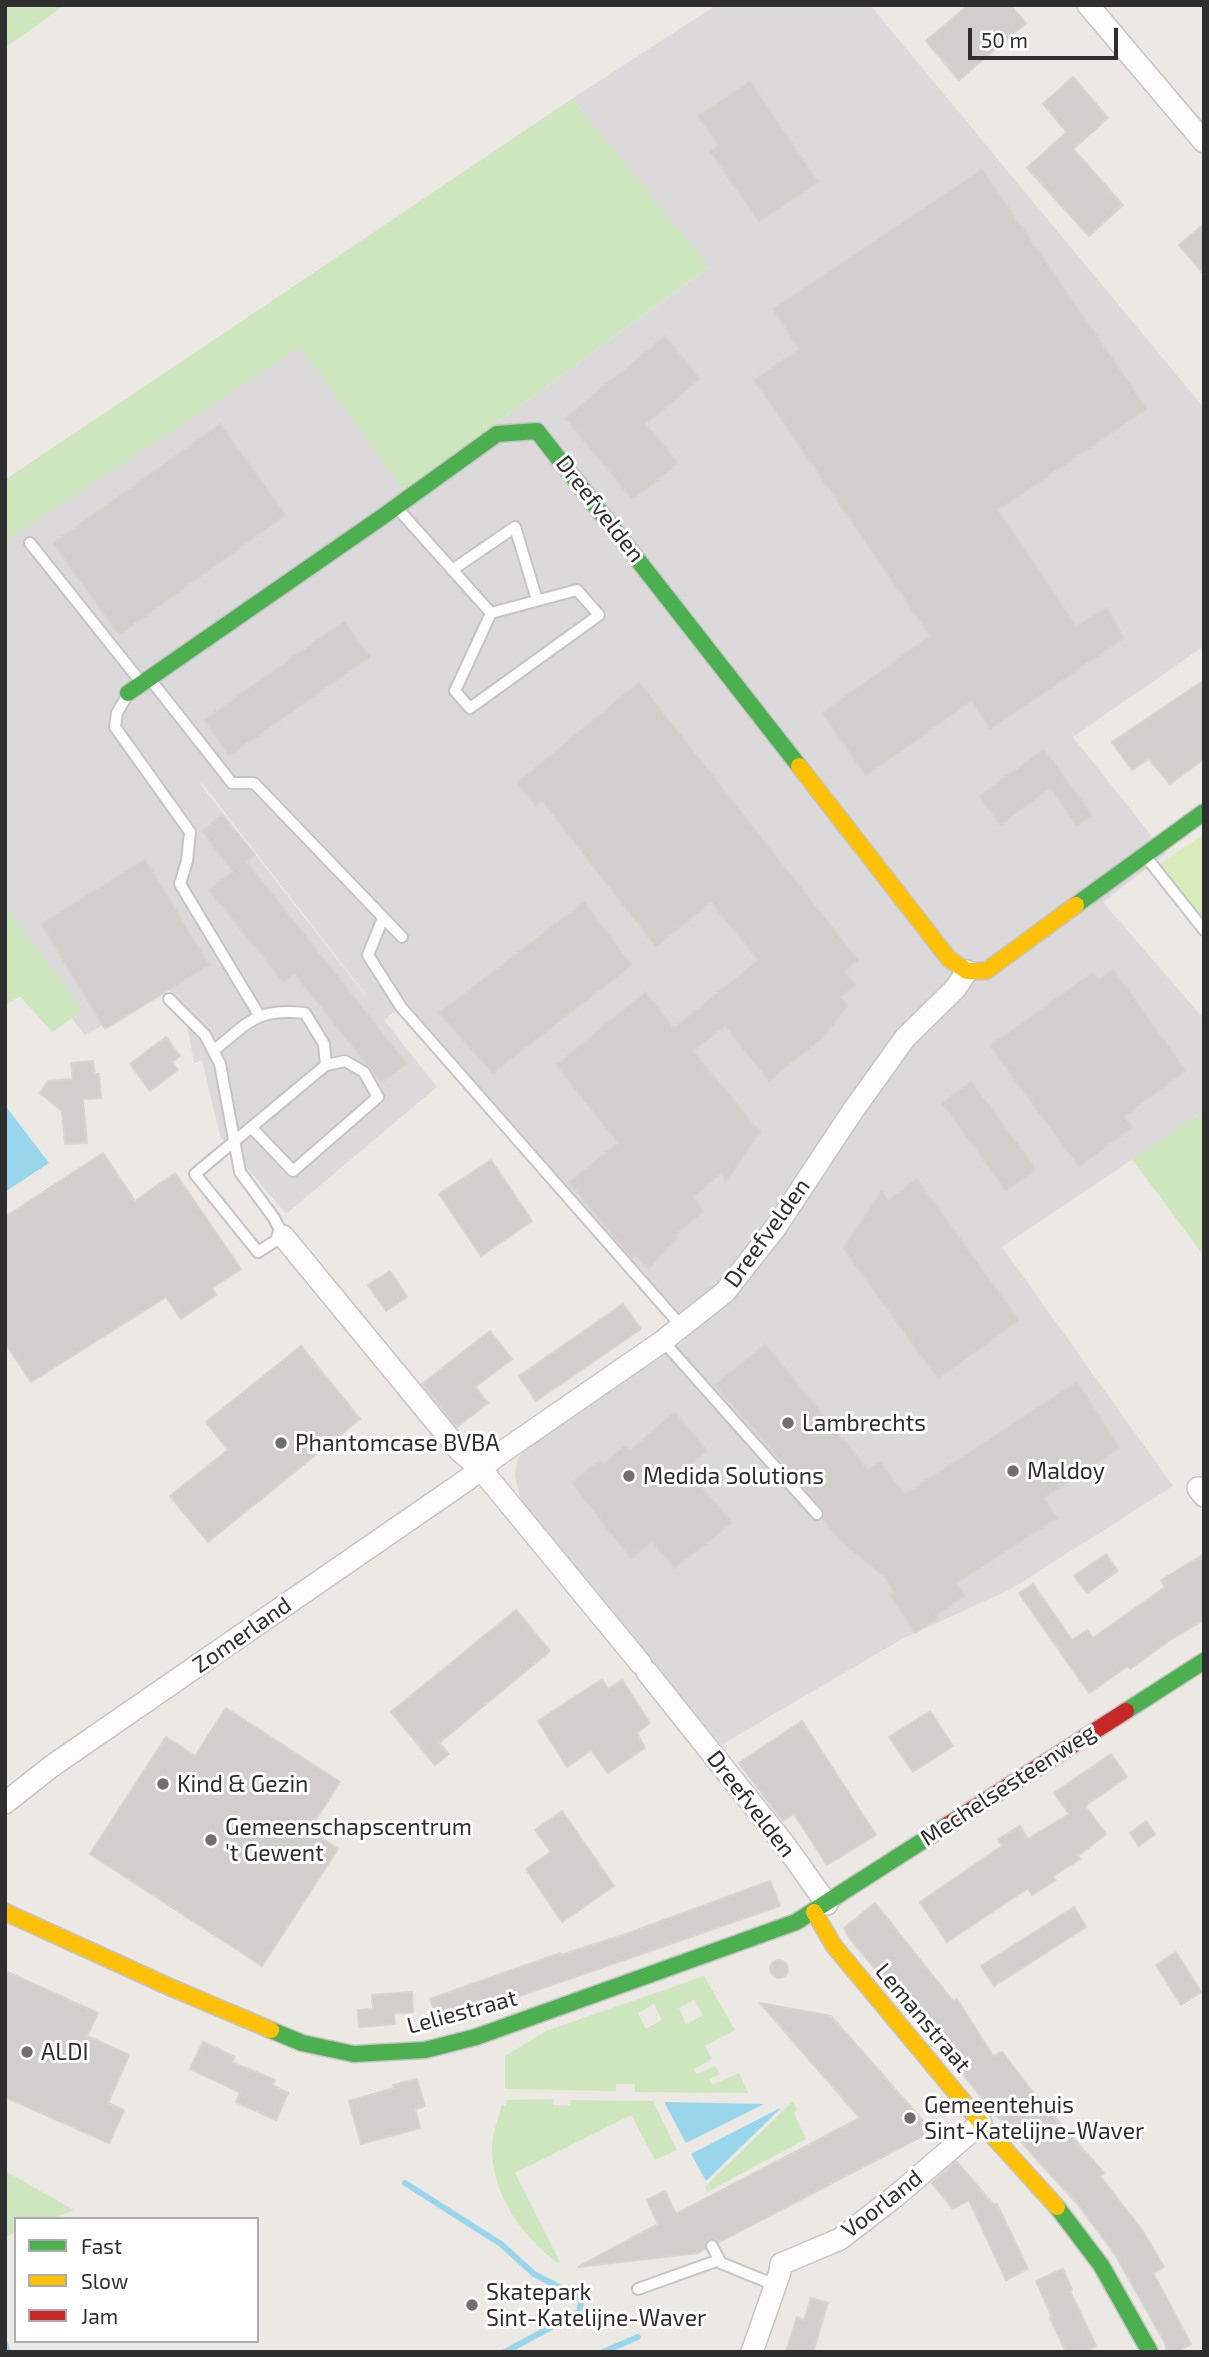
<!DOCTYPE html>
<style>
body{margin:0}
#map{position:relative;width:1209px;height:2357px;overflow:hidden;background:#ece8e4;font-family:"Exo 2",sans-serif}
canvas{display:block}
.frame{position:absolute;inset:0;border:7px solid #2e2e2e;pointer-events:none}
.legend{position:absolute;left:14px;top:2217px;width:245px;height:126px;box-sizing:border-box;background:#fff;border:2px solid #ababab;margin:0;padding:9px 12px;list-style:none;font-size:21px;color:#2e2e2e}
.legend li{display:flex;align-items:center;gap:14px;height:35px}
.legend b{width:35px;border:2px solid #ababab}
.scale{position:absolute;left:968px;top:28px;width:150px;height:32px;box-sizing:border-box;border:4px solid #2e2e2e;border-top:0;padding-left:9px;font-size:21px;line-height:24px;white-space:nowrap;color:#2e2e2e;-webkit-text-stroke:5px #fff;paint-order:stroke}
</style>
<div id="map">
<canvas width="1209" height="2357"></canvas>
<div class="frame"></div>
<ul class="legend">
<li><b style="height:9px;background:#4caf50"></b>Fast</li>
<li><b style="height:9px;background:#ffc107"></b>Slow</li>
<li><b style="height:9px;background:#c62828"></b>Jam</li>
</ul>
<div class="scale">50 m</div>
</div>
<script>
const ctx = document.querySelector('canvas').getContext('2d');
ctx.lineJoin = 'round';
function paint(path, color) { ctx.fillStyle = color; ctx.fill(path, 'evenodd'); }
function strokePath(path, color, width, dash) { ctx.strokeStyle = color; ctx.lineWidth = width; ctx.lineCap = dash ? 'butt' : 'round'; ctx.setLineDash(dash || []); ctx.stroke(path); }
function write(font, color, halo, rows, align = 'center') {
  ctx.font = font + ' "Exo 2",sans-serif'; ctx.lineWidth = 6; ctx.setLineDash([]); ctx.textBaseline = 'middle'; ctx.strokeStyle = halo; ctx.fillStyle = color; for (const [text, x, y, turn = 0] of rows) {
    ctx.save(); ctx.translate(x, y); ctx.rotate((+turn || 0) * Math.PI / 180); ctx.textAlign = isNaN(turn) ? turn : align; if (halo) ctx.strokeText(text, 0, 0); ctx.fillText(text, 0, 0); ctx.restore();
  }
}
const industrial = new Path2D(`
 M716 5H870L1204 408V646L1073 737 1166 854 1103 902 1204 1019V1111L1002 1247 1173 1486 1011 1589 902 1639 721 1745 520 1499 515 1476 517 1461 523 1450 533 1440 686 1340 415 1012 406 1003 384 1020 437 1087 286 1214 220 1136 202 1060 194 1063 184 1007 168 989 85 1035 5 935V537L8 539 300 346 404 491 708 268 572 99ZM202 783 366 995V996L200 784Z`);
const green = new Path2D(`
 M5 5H65L5 48Z
 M572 99 709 267 404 491 300 347 5 541V480Z
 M5 906 83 1010 52 1032 20 996 5 1006Z
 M1204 1111V1256L1132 1159Z
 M704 1976 735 2030 705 2046 712 2059 694 2069 697 2074 715 2066 720 2074 709 2079 712 2085 739 2073 748 2093 635 2092V2084H616V2091L505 2089V2056L546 2031ZM694 2000 703 2015 686 2024 679 2008ZM654 2004 662 2020 646 2029 638 2013Z
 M554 2099 553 2105 570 2106 571 2100 653 2101 677 2150 655 2160 631 2115 515 2173 560 2262H556C521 2234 492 2195 492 2148 492 2134 498 2119 502 2105L506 2106 507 2100Z
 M793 2101 797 2109 794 2113 806 2139 707 2192 705 2187Z
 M5 2171 74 2210 51 2219H16V2232L5 2237Z`);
const pitch = new Path2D(`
 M1204 834V922L1158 865Z`);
const water = new Path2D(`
 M5 1105 49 1163 5 1192Z
 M664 2102 764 2104 686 2143Z
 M782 2107 706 2181 691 2154Z`);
const stream = new Path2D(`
 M405 2183 501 2244 534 2274 582 2299 579 2312 505 2352
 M5 2343 8 2352
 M603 2352 638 2337`);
const building = new Path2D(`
 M968 5H1010L1026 23 959 80 926 41Z
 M1073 77 1108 118 1073 149 1123 205 1089 236 1027 168 1067 132 1043 104Z
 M750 81 818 182 759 222 710 151 718 145 698 116Z
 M982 169 1147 409 998 510 1076 625 1107 608 1124 638 991 729 971 701 866 776 822 713 930 636 754 380 799 349 773 309Z
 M1204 224V274L1179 245Z
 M665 336 700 379 646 424 678 463 633 500 565 418Z
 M220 424 286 515 119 635 53 543Z
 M344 621 370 657 229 756 204 720Z
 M1204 680V759L1170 784 1149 759 1132 770 1112 742Z
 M639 682 858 960 844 972 856 985 841 997 848 1006 821 1039 769 1081 725 1026 693 1051 760 1132 726 1182 721 1174 693 1197 704 1211 675 1235 677 1238 649 1269 635 1255 632 1258 569 1182 618 1143 556 1065 645 992 674 1028 758 960 711 902 656 947 542 801 536 806 517 783Z
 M1044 749 1092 815 1077 826 1050 788 1000 825 979 796Z
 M222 814 255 855 247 862 407 1064 381 1083 295 974 283 982 209 890 233 872 202 831Z
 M145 859 209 965 105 1029 41 924Z
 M584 902 632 965 493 1073 439 1013Z
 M1113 969 1186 1071 1124 1116 1133 1127 1079 1167 990 1046 1093 972 1099 980Z
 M166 1037 180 1056 172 1062 178 1070 150 1091 130 1064Z
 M93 1061 95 1074H99L101 1098 83 1099 87 1143 65 1144 62 1111 40 1093 48 1081 73 1079 71 1063Z
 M971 1081 1036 1169 1006 1191 942 1103Z
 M103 1153 135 1201 175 1173 241 1269 212 1288 216 1295 181 1319 166 1297 31 1382 5 1343V1217Z
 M491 1160 532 1221 481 1256 439 1194Z
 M917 1179 1019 1320 938 1379 843 1248 882 1191 888 1200Z
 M390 1271 407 1297 386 1311 368 1285Z
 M623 1304 641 1329 536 1401 519 1376Z
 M490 1331 512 1359 475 1387 488 1403 457 1427 422 1384Z
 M765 1344 868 1470 879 1461 905 1494 1077 1382 1120 1448 1044 1498 1057 1518 957 1583 965 1596 936 1615 939 1618 915 1633 890 1595 894 1593 884 1577 840 1540 823 1519V1509L715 1385Z
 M301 1346 360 1419 208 1542 170 1496 228 1450 206 1422Z
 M675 1412 707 1451 686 1468 732 1523 675 1568 652 1541 631 1559 572 1483 600 1459 603 1464 626 1445 630 1450Z
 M1106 1554 1118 1571 1087 1593 1074 1576Z
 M1204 1554V1620L1170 1640 1130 1669 1128 1666 1089 1693 1019 1593 1033 1584 1072 1640 1087 1630 1093 1638 1165 1587 1161 1580Z
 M516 1610 550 1651 439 1743 449 1754 435 1765 391 1712Z
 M602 1679 608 1689 622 1680 650 1723 637 1733 645 1748 608 1773 591 1750 567 1767 538 1721Z
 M226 1708 340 1782 309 1830 338 1849 262 1966 90 1854 166 1737 195 1756Z
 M930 1711 953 1746 913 1772 889 1737Z
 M802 1721 876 1835 827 1865 794 1814 783 1821 739 1763Z
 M1111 1754 1127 1777 1085 1806 1106 1834 1078 1856 1080 1859 1053 1876 1056 1880 1032 1895 1028 1888 947 1942 920 1902 1002 1846 998 1839 1020 1826 1028 1839 1069 1814 1054 1793Z
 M562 1811 614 1886 562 1922 526 1869 551 1852 535 1830Z
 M1146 1821 1155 1834 1139 1846 1130 1833Z
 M770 1881 780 1906 439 2024 430 1999 560 1953 561 1955 629 1933Z
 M875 1903 953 2001 957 1999 993 2056 1002 2052 1036 2096 1104 2173 1100 2176 1142 2230 1164 2267 1153 2273 1191 2344 1176 2352H1167L1165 2343 1116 2256 1080 2207 994 2112 848 1936 844 1928Z
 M1074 1907 1086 1927 994 1986 981 1966Z
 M1176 1952 1201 1992 1181 2005 1156 1965Z
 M770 1969a9 9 0 1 1 18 0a9 9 0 1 1-18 0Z
 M5 1971 98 2013 87 2036 129 2055 108 2103 124 2110 109 2143 5 2097Z
 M412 1992 413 2012 394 2013 395 2024 359 2027 358 2010 373 2009 372 1995Z
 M760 2003 831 2016 932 2131 719 2242 716 2239H709L705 2242V2249L698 2253 578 2267 658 2224 647 2200 665 2191 676 2214 860 2118Z
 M203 2042 235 2057 232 2062 275 2080 272 2085 288 2093 276 2120 236 2102 240 2092 190 2069Z
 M417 2079 425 2106 415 2109 420 2128 361 2144 349 2101 394 2088 393 2085Z
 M956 2161 994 2205 997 2204 1028 2269 1006 2280 969 2200 953 2209 932 2183Z
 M1063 2269 1072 2290 1070 2291 1096 2346 1083 2352H1066L1050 2318 1052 2317 1036 2281Z
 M811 2298 828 2303 813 2352H786L797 2317 804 2320Z`);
const lane = new Path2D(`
 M398 509 491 613 455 691 470 708 599 615 577 590 491 613
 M30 543 140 681
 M452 570 515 527 537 600
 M150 679 232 783H254L402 937
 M128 694 117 713 115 727 190 832 187 861 180 884 259 1015
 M1146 857 1204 930
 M383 918 368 955 401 1007 682 1327
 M169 999 205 1035 220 1064 240 1172 274 1218 283 1236 258 1252 195 1174 326 1065 324 1044 305 1013C255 1008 250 1022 213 1051
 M252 1128 293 1171 378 1097 364 1072 345 1061 326 1065
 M663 1341 817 1514
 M712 2246 721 2263 775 2285
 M638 2289 719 2260`);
const street = new Path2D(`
 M1088 5 1204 142
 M283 1236 460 1451 480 1468 641 1664
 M1198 1488 1204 1496
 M647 1672 785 1845 827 1904
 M5 1803 52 1766 468 1479 498 1455 663 1341 725 1292 776 1227 852 1112 905 1038 955 989 967 971
 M752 2352 780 2272 781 2264 840 2239 897 2195 981 2123`);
const fast = new Path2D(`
 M128 693 382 517 497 434 537 431 799 766
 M1076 905 1204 812
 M1126 1711 1204 1661
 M271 2030 302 2043 354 2054 425 2050 476 2037 796 1922 949 1824
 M1057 2207 1101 2265 1150 2352`);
const slow = new Path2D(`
 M799 766 949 959 967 971H986L1076 905
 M5 1912 172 1988 271 2030
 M814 1912 834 1946 981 2123 1057 2207`);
const jam = new Path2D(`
 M949 1824 1126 1711`);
const markers = [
 [788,1423,7,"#706f6e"],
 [281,1443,7,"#706f6e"],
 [1013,1471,7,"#706f6e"],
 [629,1476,7,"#706f6e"],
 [163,1784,7,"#706f6e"],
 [211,1840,7,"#706f6e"],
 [27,2052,7,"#706f6e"],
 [910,2118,7,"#706f6e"],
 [472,2305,7,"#706f6e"]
];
const streetNames = [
 ["Dreefvelden",600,509,52],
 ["Dreefvelden",767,1233,-54],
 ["Zomerland",242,1635,-35],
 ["Mechelsesteenweg",1008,1785,-33],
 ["Dreefvelden",751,1804,52],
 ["Leliestraat",462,2012,-15],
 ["Lemanstraat",923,2018,50],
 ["Voorland",882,2204,-38]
];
const poiNames = [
 ["Lambrechts",802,1423],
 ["Phantomcase BVBA",295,1443],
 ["Maldoy",1027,1471],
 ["Medida Solutions",643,1476],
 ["Kind & Gezin",177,1784],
 ["Gemeenschapscentrum",225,1827],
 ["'t Gewent",225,1853],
 ["ALDI",41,2052],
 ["Gemeentehuis",924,2105],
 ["Sint-Katelijne-Waver",924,2131],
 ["Skatepark",486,2292],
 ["Sint-Katelijne-Waver",486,2318]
];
paint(industrial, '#dcd9db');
paint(green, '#cee6be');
paint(pitch, '#d9eabb');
paint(water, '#99d6ec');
strokePath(stream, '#99d6ec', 6);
paint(building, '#d1cecb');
strokePath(building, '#d7d4d0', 2);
strokePath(lane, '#c5c4c5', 14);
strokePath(street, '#c5c4c5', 24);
strokePath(fast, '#c5c4c5', 19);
strokePath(slow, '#c5c4c5', 19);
strokePath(jam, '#c5c4c5', 19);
strokePath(lane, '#fcfcfb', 10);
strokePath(street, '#fcfcfb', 21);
strokePath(fast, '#4caf50', 16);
strokePath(slow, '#ffc107', 16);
strokePath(jam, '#c62828', 16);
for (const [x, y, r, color] of markers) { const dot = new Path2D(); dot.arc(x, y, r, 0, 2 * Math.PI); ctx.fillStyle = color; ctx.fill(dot); strokePath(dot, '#fff', 2.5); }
write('23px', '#2e2e2e', '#fff', streetNames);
write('23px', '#2e2e2e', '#fff', poiNames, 'left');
</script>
